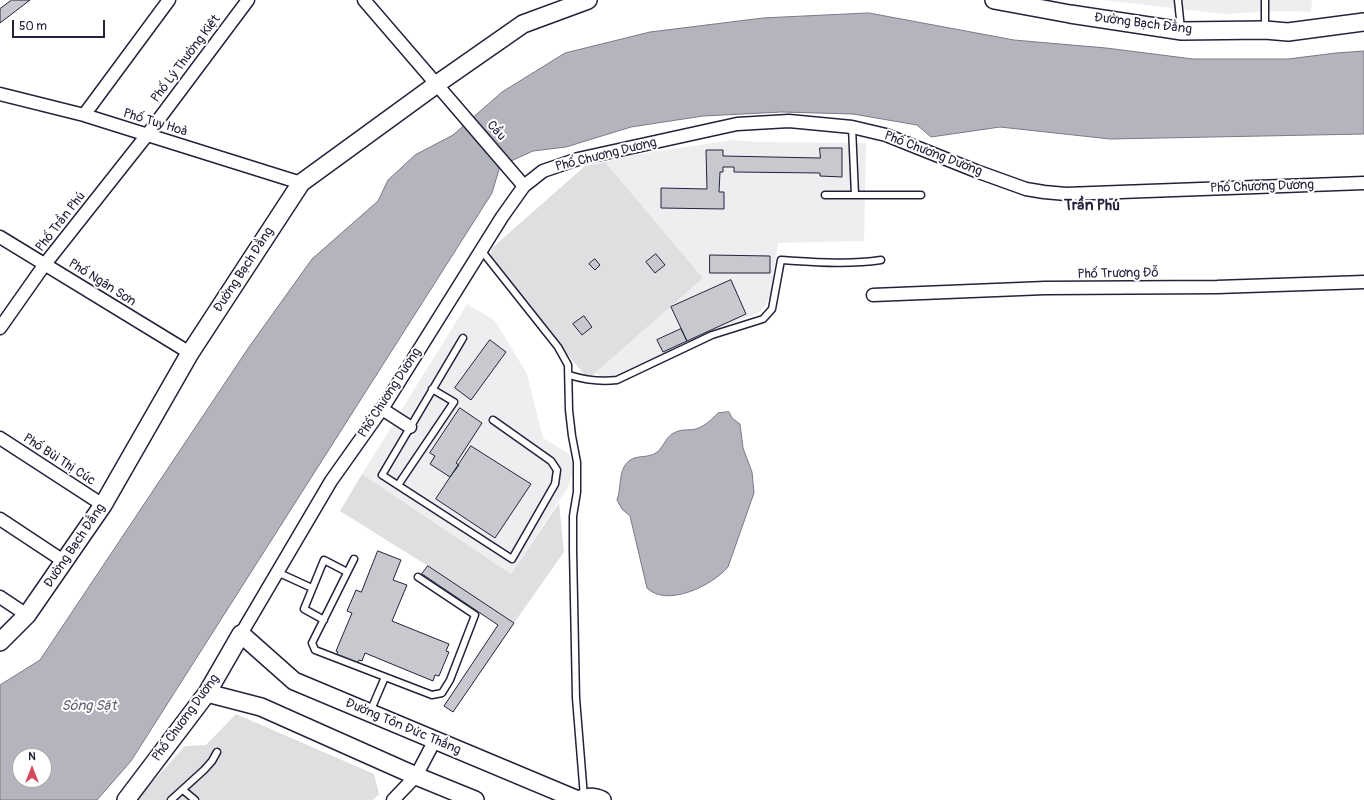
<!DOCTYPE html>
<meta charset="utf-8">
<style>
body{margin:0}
#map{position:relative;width:1364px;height:800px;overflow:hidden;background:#fff;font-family:Pangolin,sans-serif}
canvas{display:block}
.north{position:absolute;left:12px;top:748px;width:40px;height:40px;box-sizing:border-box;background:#fff;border:1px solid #a7a7b1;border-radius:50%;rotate:0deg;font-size:11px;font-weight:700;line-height:16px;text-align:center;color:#22223b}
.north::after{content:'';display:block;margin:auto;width:14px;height:18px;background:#d1495b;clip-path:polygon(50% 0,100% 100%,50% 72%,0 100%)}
.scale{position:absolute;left:12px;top:20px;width:93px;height:18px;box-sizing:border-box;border:2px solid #22223b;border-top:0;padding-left:5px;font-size:12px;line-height:14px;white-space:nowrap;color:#22223b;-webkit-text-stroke:3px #fff;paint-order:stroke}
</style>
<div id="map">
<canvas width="1364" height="800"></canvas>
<div class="north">N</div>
<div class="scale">50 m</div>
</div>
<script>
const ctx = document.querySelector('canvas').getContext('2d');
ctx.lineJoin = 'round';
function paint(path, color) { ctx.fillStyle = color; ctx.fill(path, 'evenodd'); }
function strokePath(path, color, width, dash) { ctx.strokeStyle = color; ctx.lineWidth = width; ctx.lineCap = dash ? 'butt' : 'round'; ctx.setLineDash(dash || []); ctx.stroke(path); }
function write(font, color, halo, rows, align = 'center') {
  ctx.font = font + ' Pangolin,sans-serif'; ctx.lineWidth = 4; ctx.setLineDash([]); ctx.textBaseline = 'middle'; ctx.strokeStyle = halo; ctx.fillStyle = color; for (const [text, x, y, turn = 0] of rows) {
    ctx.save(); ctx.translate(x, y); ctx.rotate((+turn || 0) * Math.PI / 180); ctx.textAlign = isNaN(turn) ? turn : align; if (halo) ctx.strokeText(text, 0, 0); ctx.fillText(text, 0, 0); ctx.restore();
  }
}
const built = new Path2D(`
 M1103 0H1312L1311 12 1280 11 1224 14Z
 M732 140 761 142 866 143 864 241 778 243 771 293 766 305 758 313 693 339 619 376 609 377 593 374 703 278 605 162 627 156Z
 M467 304 495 321 527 374 543 438 569 454 572 462V474L568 487 511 574 362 474Z`);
const green = new Path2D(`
 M605 162 703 278 588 379 489 261 492 248 585 166Z
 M362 474 511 574 559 503 564 552 514 623 428 566 340 511Z
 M236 714 374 774 379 794 373 800H136L185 746 206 745Z`);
const water = new Path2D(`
 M869 13 1014 40 1106 48 1193 59H1288L1336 53 1364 51V134L1110 139 1000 127 931 137 917 125 853 114 782 112 703 116 631 127 566 147 533 151 500 166 492 193 131 761 97 800H0V685L40 660 249 347 312 259 378 201 388 180 415 155 453 135 502 92 565 53 650 32 763 18ZM20 756H44V780H20Z
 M729 412 732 418 740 424 743 448 752 472 754 493 728 567C713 585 667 608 647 588L630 516 622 509 617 500C621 489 619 476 624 467 632 453 644 459 654 454 663 450 665 438 672 434 682 428 686 431 696 429 705 426 711 420 718 413Z`);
const building = new Path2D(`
 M12 0H30L0 23V9Z
 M820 148H842V177L820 176V173L734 172V167H723V172H720L719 192H724V209L661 208V188L707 189 706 150H723V156L820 158Z
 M656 254 665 265 655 273 646 262Z
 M710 255 770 256V273H710Z
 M595 259 600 265 595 270 589 264Z
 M731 280 746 314 687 341 671 307Z
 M584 316 592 327 582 335 573 324Z
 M681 329 687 341 663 352 657 340Z
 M490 340 506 352 471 400 455 388Z
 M460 408 482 423 456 463 459 465 450 477 430 464 435 456 430 453Z
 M471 446 531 484 495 538 436 499Z
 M378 551 401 560 393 580 407 585 392 621 449 644 446 651 449 652 439 676 435 675 433 681 365 653 362 661 359 660 357 664 336 655 338 652 336 651 352 613 347 611 356 590 361 592Z
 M428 566 514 623 453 712 444 706 498 625 422 574Z`);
const lane = new Path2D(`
 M1178 0 1181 29
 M1265 28V0
 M852 127 855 195
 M825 195H921
 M481 250 558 347 568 365 569 410 572 436 577 462V492L573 516V550L576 698 584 797
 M463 338 382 475 512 559 555 484 557 470 551 461 493 420
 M569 375C585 380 600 382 617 380L712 335 763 319 772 309 781 260C814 262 848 265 881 260
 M398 485 454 402 432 389
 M354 559 312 643 315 650 432 695 442 693 450 680 475 615 418 577
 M277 572 312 588
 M324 620 304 609 324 560 347 572
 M370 712 385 677
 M183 790 195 800
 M171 800 204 770 212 761 217 752`);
const street = new Path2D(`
 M364 0 524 186
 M0 94 84 115 301 183
 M84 115 169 0
 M0 237 190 353
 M873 295 1045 288 1217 287 1364 282
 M0 328 45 264 147 135 248 0
 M382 409 410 427
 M0 438 103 505
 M0 519 65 562
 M0 597 27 615
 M241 634 331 481 382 409 502 217 524 186 543 171 578 159 737 124 789 121 852 127 886 135 976 171 1026 189 1044 192 1066 194 1364 183
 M393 800 416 776 435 740`);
const secondary = new Path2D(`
 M994 0 1070 14 1182 31 1265 30 1288 32 1364 22
 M0 642 27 615 103 505 190 353 301 183 437 84 523 24 588 0
 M207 693 261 707 416 776 475 800
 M126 800 207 693 241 634 294 681 578 800
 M578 800C585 797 594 796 602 800`);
const streetNames = [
 ["Đường Bạch Đằng",1143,24,7],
 ["Phố Lý Thường Kiệt",186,59,-53],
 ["Phố Tuy Hoà",155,123,17],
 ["Cầu",496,131,48],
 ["Phố Chương Dương",933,154,21],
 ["Phố Chương Dương",606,155,-14],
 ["Phố Chương Dương",1262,187,-2],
 ["Phố Trần Phú",61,222,-52],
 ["Đường Bạch Đằng",244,270,-57],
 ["Phố Trương Đỗ",1118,274,-1],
 ["Phố Ngân Sơn",102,283,32],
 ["Phố Chương Dương",390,393,-57],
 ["Phố Bùi Thị Cúc",59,460,33],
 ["Đường Bạch Đằng",75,546,-56],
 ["Phố Chương Dương",186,718,-54],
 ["Đường Tôn Đức Thắng",403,727,23]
];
const waterNames = [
 ["Sông Sặt",89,706]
];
const quarterNames = [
 ["Trần Phú",1092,206]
];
paint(built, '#eeeef1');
paint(green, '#dfdfe2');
paint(water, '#b4b4bc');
strokePath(water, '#7a7a88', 1);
paint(building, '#c8c8cf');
strokePath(building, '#22223b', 1);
strokePath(lane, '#22223b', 9);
strokePath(street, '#22223b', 15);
strokePath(secondary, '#22223b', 20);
strokePath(lane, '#fff', 6);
strokePath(street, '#fff', 12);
strokePath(secondary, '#fff', 17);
write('13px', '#22223b', '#fff', streetNames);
write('italic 14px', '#5c5c6f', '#fff', waterNames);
write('bold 15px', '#22223b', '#fff', quarterNames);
</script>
